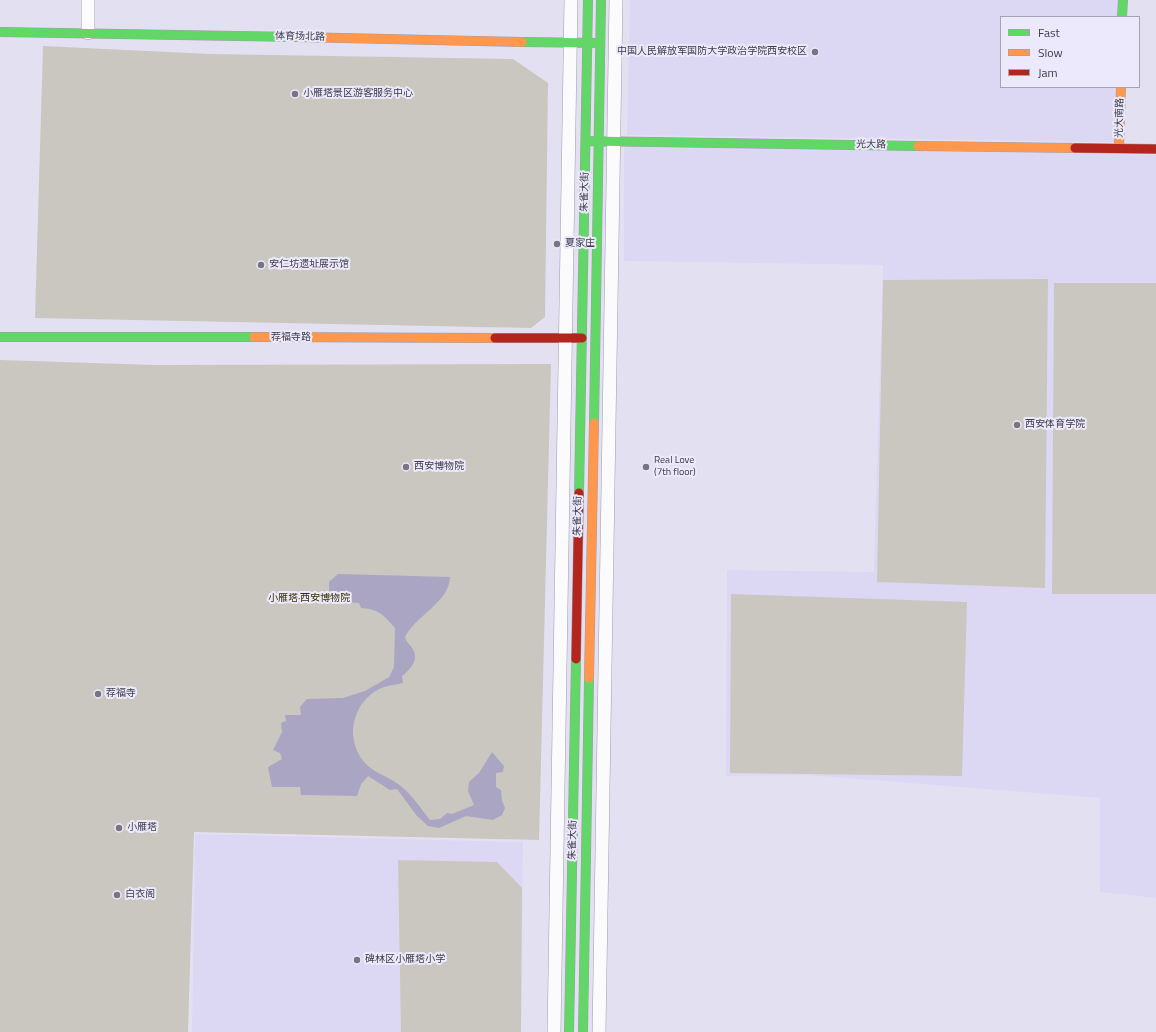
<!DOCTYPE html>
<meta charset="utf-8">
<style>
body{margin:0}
#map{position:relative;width:1156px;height:1032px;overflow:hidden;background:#e3e1f1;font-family:"Titillium Web",sans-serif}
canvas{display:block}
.legend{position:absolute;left:1000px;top:16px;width:140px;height:72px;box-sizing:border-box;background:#ebe9fb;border:1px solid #a5a3b3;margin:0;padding:5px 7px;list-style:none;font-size:12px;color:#3d3b47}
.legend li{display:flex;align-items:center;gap:8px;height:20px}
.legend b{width:20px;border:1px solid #a5a3b3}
</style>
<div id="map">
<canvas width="1156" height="1032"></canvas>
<ul class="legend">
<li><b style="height:5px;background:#63d668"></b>Fast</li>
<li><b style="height:5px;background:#ff974d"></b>Slow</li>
<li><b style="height:5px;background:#b3261e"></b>Jam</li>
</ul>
</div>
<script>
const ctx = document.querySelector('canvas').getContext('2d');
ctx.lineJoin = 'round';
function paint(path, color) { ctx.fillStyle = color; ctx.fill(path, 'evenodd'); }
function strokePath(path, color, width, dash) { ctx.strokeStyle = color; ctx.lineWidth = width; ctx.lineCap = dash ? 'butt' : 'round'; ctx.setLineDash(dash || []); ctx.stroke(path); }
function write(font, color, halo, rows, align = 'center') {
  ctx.font = font + ' "Titillium Web","Noto Sans SC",sans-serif'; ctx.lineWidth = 4; ctx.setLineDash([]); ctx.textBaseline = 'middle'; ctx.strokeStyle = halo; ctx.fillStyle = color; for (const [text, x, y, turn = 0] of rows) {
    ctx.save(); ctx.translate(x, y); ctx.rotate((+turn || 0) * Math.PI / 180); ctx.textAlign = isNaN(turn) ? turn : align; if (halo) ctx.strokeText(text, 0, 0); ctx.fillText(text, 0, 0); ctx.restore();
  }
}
const built = new Path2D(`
 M630 0H1118V17H1001V87H1117L1116 142 627 135Z
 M624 145 1156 155V898L1100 892V798L808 775 726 776 727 570 874 572 883 265 624 261Z
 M195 834 523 842 521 1032H192Z`);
const green = new Path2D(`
 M43 46 210 54 513 59 548 83 545 317 531 328 35 318Z
 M1048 279 1045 588 877 582 883 280Z
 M1054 283H1156V594H1052Z
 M0 360 156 365 551 364 539 840 194 832 188 1032H0Z
 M731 594 967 602 962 776 730 773Z
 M398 860 497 862 522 888 521 1032H401Z`);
const water = new Path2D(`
 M338 574 450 577C449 603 416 615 405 637 406 642 409 643 412 648 420 659 411 669 402 676L403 683C393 685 383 686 374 692 351 708 346 740 364 762 374 774 391 777 402 787 413 796 421 809 430 820L440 819 447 813 452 814 474 805 468 791 469 782 479 773 492 752 504 766 503 772 496 773V787L501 790 502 801 505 808 502 815 493 820 466 816 439 828 428 826 417 816 397 789 390 790 368 776 361 784 357 796 301 795 300 787H272L268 767 282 759 280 753 273 750 282 732 281 723 286 721 285 715H301L300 707 307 699 343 698 365 691 389 677 394 667 395 628C384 615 378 609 361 608L359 603 348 602 340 592 329 591V582Z`);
const street = new Path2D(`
 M88 33V0
 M554 1032 571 0
 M599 1032 616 0`);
const fast = new Path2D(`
 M1122 17 1123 0
 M0 32 297 37
 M522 42 599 43
 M587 141 918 146
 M0 337H254
 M594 423 601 0
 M579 493 588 0
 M569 1032 576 659
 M583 1032 589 678`);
const slow = new Path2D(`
 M297 37 522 42
 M918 146 1075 148
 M1119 148 1121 87
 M254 337 495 338
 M589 678 594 423`);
const jam = new Path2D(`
 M1075 148 1156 149
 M495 338H582
 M576 659 579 493`);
const markers = [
 [815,52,4,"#777582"],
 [295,94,4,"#777582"],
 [557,244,4,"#777582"],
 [261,265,4,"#777582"],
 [1017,425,4,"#777582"],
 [406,467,4,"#777582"],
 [646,467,4,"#777582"],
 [98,694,4,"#777582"],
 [119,828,4,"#777582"],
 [117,895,4,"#777582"],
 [357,960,4,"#777582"]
];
const streetNames = [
 ["体育场北路",300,37,1],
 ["光大南路",1120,118,-89],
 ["光大路",871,145,1],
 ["朱雀大街",585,192,-89],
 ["荐福寺路",291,338],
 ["朱雀大街",578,516,-89],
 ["朱雀大街",573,840,-89]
];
const poiNames = [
 ["中国人民解放军国防大学政治学院西安校区",807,52,"right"],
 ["小雁塔景区游客服务中心",303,94],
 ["夏家庄",565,244],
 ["安仁坊遗址展示馆",269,265],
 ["西安体育学院",1025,425],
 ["Real Love",654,461],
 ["(7th floor)",654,473],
 ["西安博物院",414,467],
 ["荐福寺",106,694],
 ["小雁塔",127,828],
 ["白衣阁",125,895],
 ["碑林区小雁塔小学",365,960]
];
const parkNames = [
 ["小雁塔·西安博物院",309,599]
];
paint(built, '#dcd8f4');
paint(green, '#cac7c0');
paint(water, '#aaa5c2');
strokePath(street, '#9f9daa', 14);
strokePath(fast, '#9f9daa', 10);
strokePath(slow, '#9f9daa', 10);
strokePath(jam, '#9f9daa', 10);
strokePath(street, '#fbfafd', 13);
strokePath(fast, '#63d668', 9);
strokePath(slow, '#ff974d', 9);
strokePath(jam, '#b3261e', 9);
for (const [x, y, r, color] of markers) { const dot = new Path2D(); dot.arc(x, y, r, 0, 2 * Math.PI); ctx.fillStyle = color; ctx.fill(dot); strokePath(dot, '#ebe9fb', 1.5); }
write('10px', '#3d3b47', '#ebe9fb', streetNames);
write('10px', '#3d3b47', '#ebe9fb', poiNames, 'left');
write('10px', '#382f00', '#ebe9fb', parkNames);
</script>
